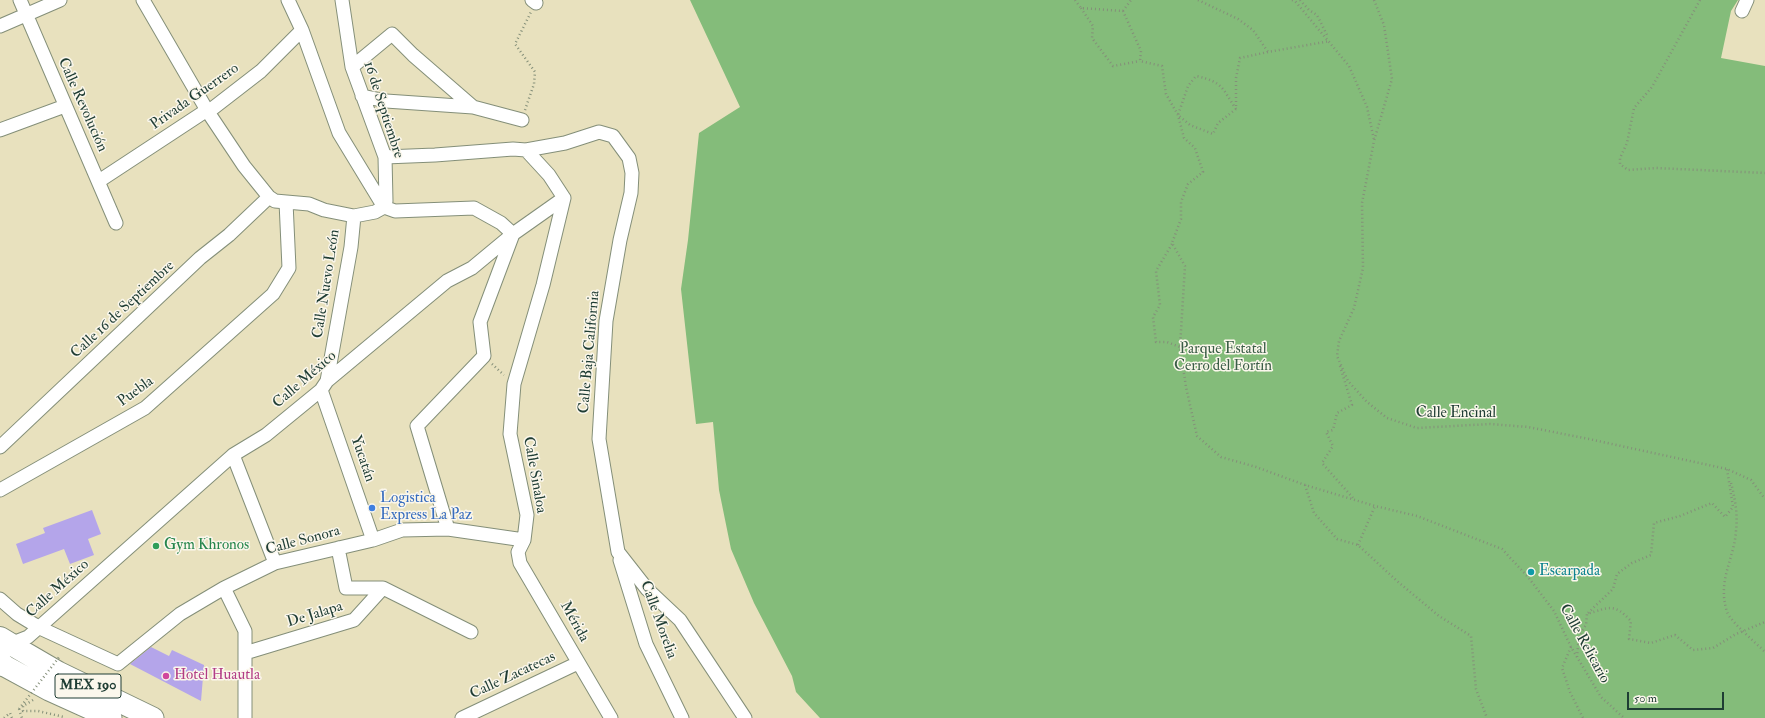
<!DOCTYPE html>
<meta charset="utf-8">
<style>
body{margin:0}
#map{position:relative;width:1765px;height:718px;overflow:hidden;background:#e8e1be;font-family:"IM FELL Double Pica",serif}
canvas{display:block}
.scale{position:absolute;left:1627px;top:692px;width:97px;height:18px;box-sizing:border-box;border:2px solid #1f3d34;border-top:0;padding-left:5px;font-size:12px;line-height:14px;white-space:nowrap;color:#1f3d34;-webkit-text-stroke:3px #fbf7ec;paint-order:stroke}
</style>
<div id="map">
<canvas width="1765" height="718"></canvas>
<div class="scale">50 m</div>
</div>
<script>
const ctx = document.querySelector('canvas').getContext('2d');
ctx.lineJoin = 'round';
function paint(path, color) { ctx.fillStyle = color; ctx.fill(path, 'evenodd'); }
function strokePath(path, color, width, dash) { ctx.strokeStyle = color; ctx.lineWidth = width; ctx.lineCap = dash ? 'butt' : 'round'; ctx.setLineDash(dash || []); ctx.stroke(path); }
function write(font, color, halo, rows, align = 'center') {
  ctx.font = font + ' "IM FELL Double Pica",serif'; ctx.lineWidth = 3; ctx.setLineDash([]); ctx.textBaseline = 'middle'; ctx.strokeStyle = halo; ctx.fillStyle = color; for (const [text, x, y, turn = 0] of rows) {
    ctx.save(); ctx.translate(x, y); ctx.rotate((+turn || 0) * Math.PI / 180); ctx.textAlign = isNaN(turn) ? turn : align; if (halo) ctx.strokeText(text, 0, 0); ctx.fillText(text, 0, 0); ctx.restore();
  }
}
const forest = new Path2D(`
 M690 0H1738L1731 11 1721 58 1765 66V718H820L796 692 792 676 754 603 731 549 719 490 713 422 696 424 681 289 688 240 699 133 740 107Z`);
const building = new Path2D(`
 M92 510 101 534 88 539 94 555 70 564 64 549 23 564 16 544 45 533 43 528Z
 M151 647 169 656 172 650 204 665 201 701 130 664Z`);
const path = new Path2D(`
 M1075 0 1081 8 1123 11 1141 51 1140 61 1162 66 1166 94 1178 115 1184 138 1195 148 1203 172 1188 184 1181 202V219L1172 243 1185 266 1180 347 1186 387 1197 436 1221 457 1256 467 1305 485 1375 506 1417 516 1502 549 1528 577 1554 611 1571 647 1601 697 1624 718
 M1198 0 1238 19 1253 30 1268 52
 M1292 0 1295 1 1349 66 1367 107 1374 140
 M1300 0 1309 10 1317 15 1328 37
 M1374 0 1384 25 1392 79 1374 141 1362 203 1363 268 1354 308 1339 341 1337 356 1348 381 1367 402 1387 418 1417 428 1490 424 1528 427 1589 439 1727 469 1751 480 1765 499
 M1700 0 1652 87 1634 108 1627 143 1620 158V164L1628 170 1656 168 1765 173
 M1081 8 1093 26 1092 38 1113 66 1140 61
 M1123 11 1131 0
 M1236 109C1222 88 1223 82 1196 76L1188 86 1178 115 1190 125 1213 134 1218 123 1236 109V78L1240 58 1268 52 1330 41
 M525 110 534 84 535 72 515 44 531 12
 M1172 244 1156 271 1160 305 1153 317 1156 342H1167L1180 347
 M492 364 504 375
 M1340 366 1352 405 1337 413 1333 430 1326 432 1333 446 1322 463 1354 499
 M1731 483C1735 498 1738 515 1736 531 1734 560 1717 580 1727 612 1731 622 1756 643 1765 652
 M1305 485 1314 513 1337 539 1358 545 1397 581 1439 616 1471 636 1476 689 1487 718
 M1358 545 1375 506
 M1588 613 1613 589 1617 574 1632 563 1651 555 1654 523 1680 516 1712 503 1725 517 1733 507 1727 469
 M1571 647 1562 668 1570 692 1583 718
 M1577 657 1579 635 1586 625 1587 614C1610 607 1614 603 1631 621L1629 639 1651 643 1675 635 1693 650 1713 648 1736 634 1765 622
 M33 700 23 706V711H38L64 717
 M19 709 22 718
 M4 718 10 713 12 718`);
const street = new Path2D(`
 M20 0 116 223
 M143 0 208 112 244 166 269 197 275 201 309 204 324 210 354 216 375 212 384 207 386 201 385 157 352 67 342 0
 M288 0 302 30 339 133 384 207 395 211 474 208 501 223 513 234 480 322 484 356 417 426 448 529
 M532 0 536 3
 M1742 11 1747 0
 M0 26 60 0
 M352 67 392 34 413 55 473 107
 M362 96 386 101 473 107 522 120
 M0 130 65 106
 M385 157 435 155 513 149 526 150 565 143 599 132 613 136 629 158 632 173 631 193 620 240 606 321 599 439 618 552 647 589 680 620 745 718
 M99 181 204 112H208L261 71 302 30
 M564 198 543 285 514 384 510 434 527 515 524 540 518 552 520 563 611 718
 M327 381 351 247 354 216
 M321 390 373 540
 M0 447 200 258 229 235 269 197
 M233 455 275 563
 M0 490 145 408 273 294 289 268 286 202
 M338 548 346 588H383L471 632
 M620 560 646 644 682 718
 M224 588 245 631V718
 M0 599 17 614 40 628 118 664 180 614 224 588 275 563 373 540 402 530 448 529 524 540
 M10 644 28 637 233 455 266 435 321 390 327 381 447 281 472 268 513 234 564 198 549 175 526 150
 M245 653 354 620 383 588
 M462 718 578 663`);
const primary = new Path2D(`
 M0 650 10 644 58 672 153 718
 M3 665 49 690 111 718`);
const highway = new Path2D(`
 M0 638 10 644
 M0 664 3 665`);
const pathBridge = new Path2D(`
 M19 709 60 656`);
const markers = [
 [372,508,4,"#3f7fe0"],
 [156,546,4,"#2e9e5b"],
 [1531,572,4,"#0f9aa8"],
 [166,676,4,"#d1479c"]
];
const shields = [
 [88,686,66]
];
const shieldNames = [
 ["MEX 190",88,686]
];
const streetNames = [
 ["Privada Guerrero",195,97,-35],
 ["Calle Revolución",82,105,66],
 ["16 de Septiembre",383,110,72],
 ["Calle Nuevo León",327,284,-81],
 ["Calle 16 de Septiembre",123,310,-43],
 ["Calle Baja California",590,352,-85],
 ["Calle México",305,380,-41],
 ["Puebla",136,392,-36],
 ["Calle Encinal",1456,414],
 ["Yucatán",362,459,71],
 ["Calle Sinaloa",534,475,80],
 ["Calle Sonora",303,541,-15],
 ["Calle México",58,589,-42],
 ["De Jalapa",315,615,-17],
 ["Calle Morelia",658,620,70],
 ["Mérida",574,622,61],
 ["Calle Relicario",1584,644,61],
 ["Calle Zacatecas",513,676,-25]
];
const parkNames = [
 ["Parque Estatal",1223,350],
 ["Cerro del Fortín",1223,367]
];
const shopNames = [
 ["Logistica",380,499],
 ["Express La Paz",380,516]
];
const leisureNames = [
 ["Gym Khronos",164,546]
];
const cultureNames = [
 ["Escarpada",1539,572]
];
const hotelNames = [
 ["Hotel Huautla",174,676]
];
paint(forest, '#84bc7a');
paint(building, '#b4a5ea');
strokePath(street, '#848f79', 15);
strokePath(primary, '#848f79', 23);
strokePath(highway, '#848f79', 24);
strokePath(path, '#848f79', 2.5, [1, 3]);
strokePath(street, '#fff', 13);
strokePath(primary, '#fff', 21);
strokePath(highway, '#fff', 22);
strokePath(pathBridge, '#848f79', 2.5, [1, 3]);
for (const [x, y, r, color] of markers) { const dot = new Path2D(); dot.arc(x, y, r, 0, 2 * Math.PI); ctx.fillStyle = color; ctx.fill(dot); strokePath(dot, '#fbf7ec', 1.5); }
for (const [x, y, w] of shields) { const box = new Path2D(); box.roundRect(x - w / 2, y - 12, w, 24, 3); ctx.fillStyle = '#fbf7ec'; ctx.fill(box); strokePath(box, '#1f3d34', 1); }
write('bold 14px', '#1f3d34', null, shieldNames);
write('15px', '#1f3d34', '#fbf7ec', streetNames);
write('15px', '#3a5d46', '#fbf7ec', parkNames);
write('15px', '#366cbe', '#fbf7ec', shopNames, 'left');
write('15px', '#27864d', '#fbf7ec', leisureNames, 'left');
write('15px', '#0d838f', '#fbf7ec', cultureNames, 'left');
write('15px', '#b23c85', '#fbf7ec', hotelNames, 'left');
</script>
